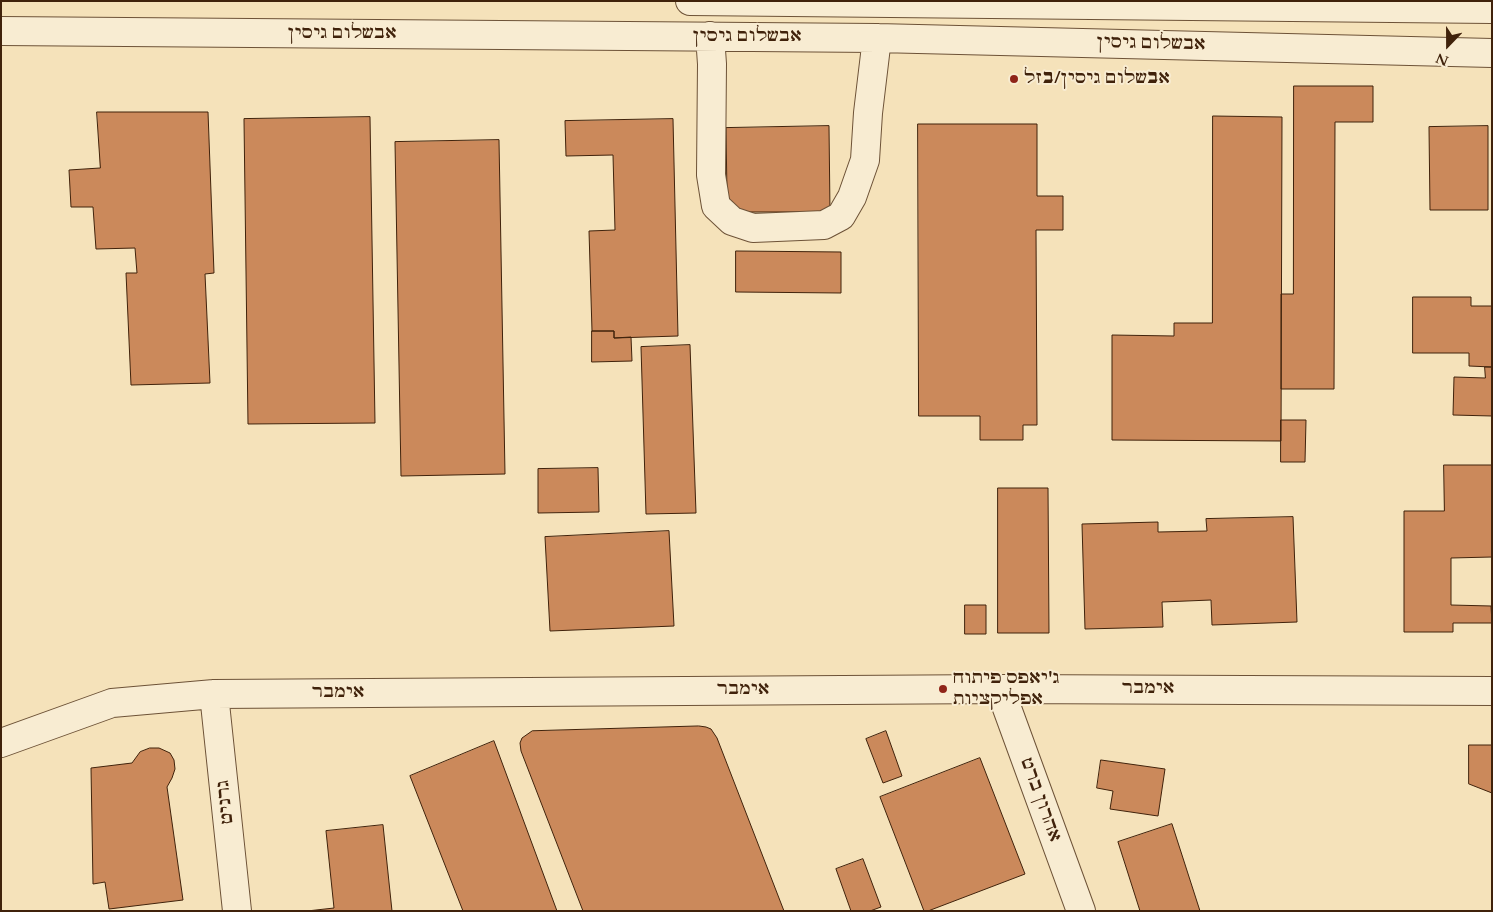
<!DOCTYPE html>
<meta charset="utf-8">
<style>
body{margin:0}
#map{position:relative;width:1493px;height:912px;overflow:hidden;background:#f5e2ba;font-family:Cardo,serif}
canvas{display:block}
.frame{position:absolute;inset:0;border:2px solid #40220b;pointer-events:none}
.north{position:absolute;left:1423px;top:20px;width:50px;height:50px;-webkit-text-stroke:4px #f8ecd2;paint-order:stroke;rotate:202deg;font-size:14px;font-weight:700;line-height:20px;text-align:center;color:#40220b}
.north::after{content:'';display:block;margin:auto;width:18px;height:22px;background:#40220b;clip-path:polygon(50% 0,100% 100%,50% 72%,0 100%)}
</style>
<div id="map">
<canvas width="1493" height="912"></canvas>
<div class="frame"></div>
<div class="north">N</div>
</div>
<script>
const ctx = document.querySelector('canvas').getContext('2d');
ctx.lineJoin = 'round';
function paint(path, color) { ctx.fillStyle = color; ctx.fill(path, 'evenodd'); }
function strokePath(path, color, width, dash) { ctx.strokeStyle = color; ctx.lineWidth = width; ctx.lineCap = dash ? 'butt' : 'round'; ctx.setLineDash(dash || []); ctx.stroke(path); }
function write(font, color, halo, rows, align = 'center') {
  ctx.font = font + ' Cardo,"Frank Ruhl Libre",serif'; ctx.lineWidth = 4; ctx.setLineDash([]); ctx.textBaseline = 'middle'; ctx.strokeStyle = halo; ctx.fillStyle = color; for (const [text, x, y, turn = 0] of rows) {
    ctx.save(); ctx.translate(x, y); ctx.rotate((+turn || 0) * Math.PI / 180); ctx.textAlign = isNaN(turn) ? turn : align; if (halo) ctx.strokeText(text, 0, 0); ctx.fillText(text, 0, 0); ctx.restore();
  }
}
const building = new Path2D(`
 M1294 86H1373V122H1335L1334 389H1281V294H1293Z
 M97 112H208L214 273 205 274 210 383 131 385 126 273H137L135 248 96 249 93 207H71L69 170 100 168Z
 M1213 116 1282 117 1281 441 1112 440V335L1174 336V323H1212Z
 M370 117 375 423 248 424 244 119Z
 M673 119 678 336 614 338V331H592L589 231 615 230 613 155 566 156 565 121Z
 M918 124H1037V196H1063V230H1036L1037 425H1023V440H980V416H919Z
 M829 126 830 212H741L727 197 726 128Z
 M1488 126V210H1430L1429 127Z
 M499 140 505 474 401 476 395 142Z
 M736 251 841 252V293L736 292Z
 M1413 297H1471V306H1492V367L1469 366V353H1413Z
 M592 331H614V338L631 337 632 361 592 362Z
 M690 345 696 513 646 514 641 347Z
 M1485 367H1492V416L1453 415 1454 377 1485 378Z
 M1281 420H1306L1305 462H1281Z
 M1444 465H1492V557L1451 558V605L1491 606 1492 623H1453V632H1404V511H1444Z
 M598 468 599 512 538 513V469Z
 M998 488H1048L1049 633H998Z
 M1293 517 1297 622 1212 625 1211 600 1162 602 1163 627 1085 629 1082 524 1158 522V532L1207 531 1206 519Z
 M669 531 674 626 550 631 545 537Z
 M965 605H986V634H965Z
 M699 726 706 727 711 729 717 738 784 911H583L521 751 520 743 522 738 532 731Z
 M886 731 902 776 883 783 866 739Z
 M494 741 557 911H463L410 776Z
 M1469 745H1492V793L1469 784Z
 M150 748H159L170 753 174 760 175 769 172 778 167 787 183 900 109 909 105 882 93 884 91 768 132 763 140 752Z
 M980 758 1025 874 928 911H924L880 797Z
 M1101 760 1165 769 1158 816 1110 809 1113 791 1097 788Z
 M1172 824 1200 911H1140L1118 842Z
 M383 825 392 911H307L334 908 326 831Z
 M863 859 881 907 870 911H851L836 869Z`);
const minor = new Path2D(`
 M690 1 1492 9
 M1 31 877 38 1492 53
 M710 36 712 64 711 175 716 206 732 221 753 228 824 225 841 216 852 197 865 160 868 113 877 38
 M1000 689 1081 911
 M214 694 237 911
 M1 743 112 703 214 694 1000 689 1492 691`);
const markers = [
 [1014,79,5,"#8f2418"],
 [943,689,5,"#8f2418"]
];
const streetNames = [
 ["אבשלום גיסין",342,34],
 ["אבשלום גיסין",747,37],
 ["אבשלום גיסין",1151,44,1],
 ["אימבר",1148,689],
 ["אימבר",743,690],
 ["אימבר",338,693],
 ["אהרון ברט",1040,800,70],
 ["גרניט",226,802,-96]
];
const poiNames = [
 ["אבשלום גיסין/בזל",1024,79],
 ["ג'יאפס פיתוח",953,679],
 ["אפליקציות",953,700]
];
paint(building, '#cb895b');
strokePath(building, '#40220b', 1);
strokePath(minor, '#6d5237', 30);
strokePath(minor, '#f8ecd2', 28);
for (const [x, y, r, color] of markers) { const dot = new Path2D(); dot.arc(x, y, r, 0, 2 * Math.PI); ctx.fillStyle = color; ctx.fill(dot); strokePath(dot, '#f8ecd2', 2); }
write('18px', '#40220b', '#f8ecd2', streetNames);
write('bold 18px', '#40220b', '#f8ecd2', poiNames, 'left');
</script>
